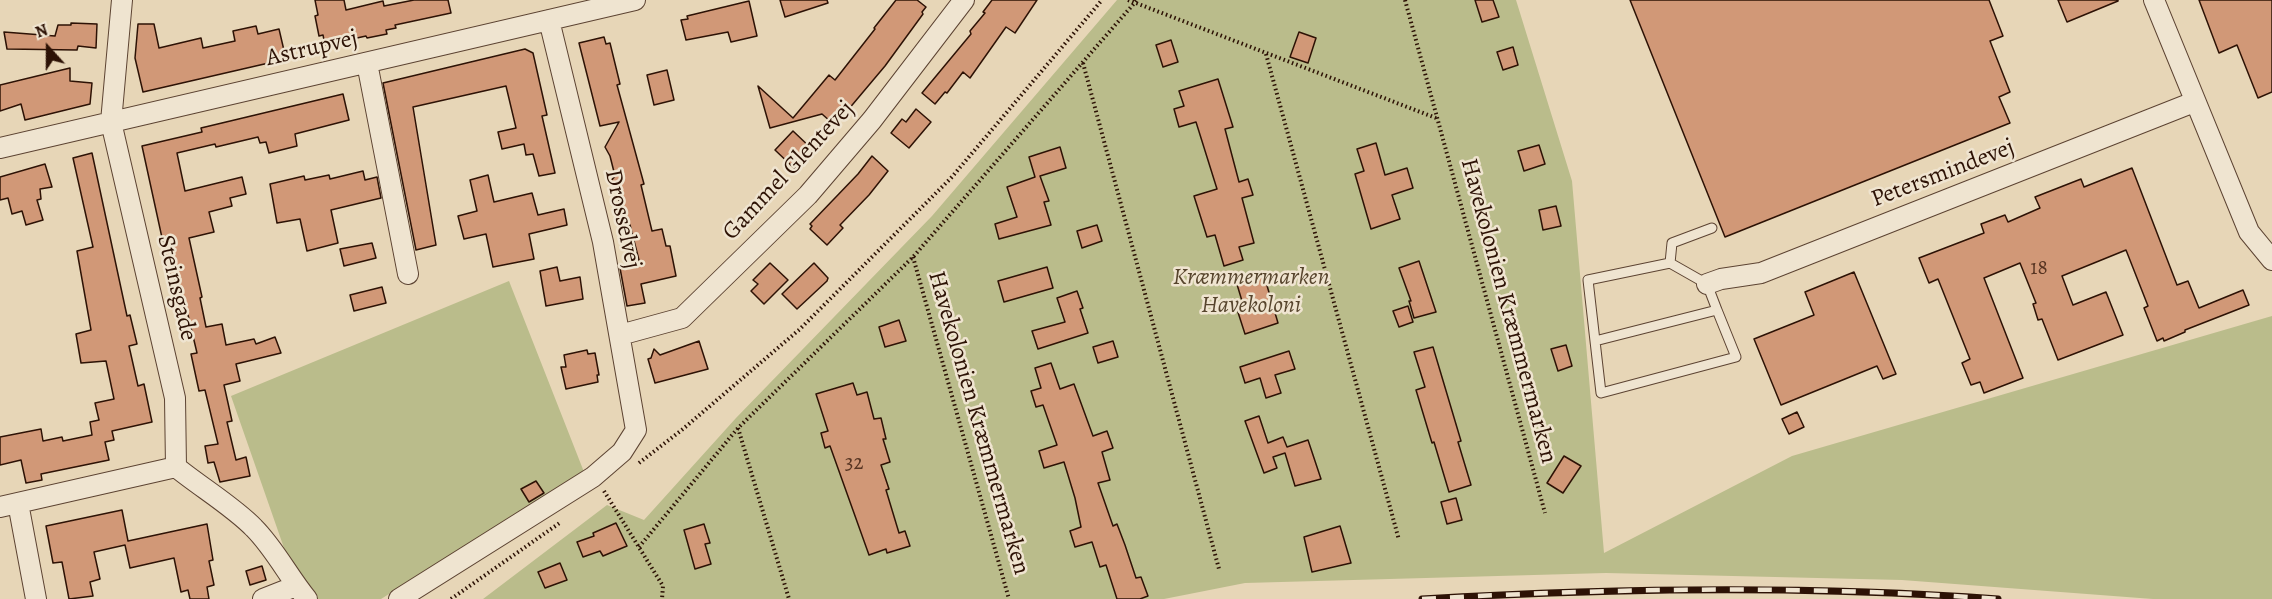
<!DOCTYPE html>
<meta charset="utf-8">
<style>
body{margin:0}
#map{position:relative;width:2272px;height:599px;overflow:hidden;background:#e7d6b7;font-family:Alegreya,serif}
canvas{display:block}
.north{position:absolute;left:18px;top:18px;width:60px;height:60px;-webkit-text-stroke:4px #efe4d0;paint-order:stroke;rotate:339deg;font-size:16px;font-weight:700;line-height:24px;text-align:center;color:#2d1205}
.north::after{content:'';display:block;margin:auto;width:21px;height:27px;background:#2d1205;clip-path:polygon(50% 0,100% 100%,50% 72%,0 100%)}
</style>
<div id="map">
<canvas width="2272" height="599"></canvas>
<div class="north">N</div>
</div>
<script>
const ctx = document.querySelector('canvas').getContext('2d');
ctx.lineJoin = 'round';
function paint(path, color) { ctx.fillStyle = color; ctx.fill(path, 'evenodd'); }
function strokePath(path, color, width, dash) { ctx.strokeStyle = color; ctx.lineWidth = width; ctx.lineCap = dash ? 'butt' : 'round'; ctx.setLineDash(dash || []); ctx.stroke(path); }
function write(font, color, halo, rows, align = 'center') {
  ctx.font = font + ' Alegreya,serif'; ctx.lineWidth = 5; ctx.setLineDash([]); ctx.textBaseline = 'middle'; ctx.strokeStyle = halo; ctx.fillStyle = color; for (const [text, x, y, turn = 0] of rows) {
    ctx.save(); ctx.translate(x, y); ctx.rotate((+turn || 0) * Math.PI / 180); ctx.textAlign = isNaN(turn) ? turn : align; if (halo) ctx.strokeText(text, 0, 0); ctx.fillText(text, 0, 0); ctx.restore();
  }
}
const green = new Path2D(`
 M1117 0H1516L1572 181 1604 553 1792 456 2272 316V599H2153L1902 580 1606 573 1245 583 1164 599H483L607 505 644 520 736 418 932 216Z
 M509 281 584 472 381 599H318L304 586 284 548 231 396Z`);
const building = new Path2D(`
 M315 0H344L346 10 383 1 384 6 414 0H448L451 13 395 25 396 28 386 30 387 34 367 38 366 36 325 45 323 35 319 36 315 16 318 15Z
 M780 0H827L828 3 785 17Z
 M896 0H917L926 7 922 12 923 14 885 66 837 123 833 119 831 122 822 114 770 128 758 86 793 118 829 75 835 80 875 29 874 28Z
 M992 0H1037L1015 33 1006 27 970 78 963 72 947 93 945 92 935 104 922 93 971 34 970 31 985 13 983 12Z
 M1475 0H1493L1499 17 1482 22Z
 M1630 0H1989L2003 36 1990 41 2010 92 1999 97 2010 123 1725 237Z
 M2058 0H2118V1L2067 22Z
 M2199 0H2272V92L2258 98 2237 45 2219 53Z
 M749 1 757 36 731 42 728 32 686 40 681 20 688 19 687 16Z
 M71 23 97 24 96 48 78 46 77 50 7 49 4 32 55 36 58 25H71Z
 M138 24H154L159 48 201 38 203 48 235 41 233 31 256 26 258 34 279 29 286 59 143 92 135 58Z
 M1299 32 1316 38 1308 63 1290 57Z
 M604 37 606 44 610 43 620 84 617 85 644 184 641 185 652 231 662 229 666 246H670L676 276 641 284 645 303 627 306 620 268 640 264 630 225H623L617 188 610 182 615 176 610 156 605 147 619 122 600 126 579 43Z
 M1171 40 1178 62 1163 67 1156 45Z
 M1513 47 1518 65 1503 70 1497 52Z
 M525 49 533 53 547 115 542 116 555 173 539 176 533 154 526 155 524 144 502 149 498 132 516 128 506 86 413 107 436 245 416 250 383 83Z
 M70 68V81L92 83 90 104 25 120 21 104 0 111V85Z
 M667 70 674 100 654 105 647 75Z
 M1218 79 1233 127 1225 129 1239 182 1248 179 1253 195 1242 198 1254 243 1239 247 1243 260 1224 266 1215 235 1207 237 1194 196 1217 189 1196 122 1179 127 1174 109 1184 106 1179 91Z
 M343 94 349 120 295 134 297 146 269 153 266 142 260 143 258 137 216 147 215 144 177 153 185 191 242 177 246 194 230 198 232 206 209 212 214 232 189 238 202 297 200 298 206 327 222 324 226 345 254 339 256 344 275 337 281 353 236 364 240 381 224 385 232 421 227 422 236 460 246 457 250 476 220 482 214 462 208 463 205 446 218 444 205 390 199 391 191 354 197 353 188 315H185L180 309 174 279H171L142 146 202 132 201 128Z
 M916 109 931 122 909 148 891 133 902 119 906 122Z
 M793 131 813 150 795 169 775 150Z
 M1376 143 1385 175 1407 168 1413 188 1392 195 1400 219 1371 229 1355 174 1364 171 1357 149Z
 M1539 145 1545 164 1524 171 1518 151Z
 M1060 147 1066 168 1040 176 1049 201 1044 202 1051 225 999 239 995 224 1017 217 1007 187 1035 177 1029 157Z
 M92 153 127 316 130 315 137 344 129 346 138 386 144 384 152 422 112 431 114 440 105 442 109 460 41 474 42 480 26 483 21 460 0 465V437L41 429 43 441 62 437 63 441 92 435 90 422 99 420 95 403 114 399 106 361 81 363 76 334 91 330 77 251 93 247 73 158Z
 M872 156 888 171 869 195 840 225 843 228 827 245 810 229 812 226 810 224 858 174Z
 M45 164 52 187 40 189 41 199 37 200 43 220 26 225 22 211 12 214 8 198 0 200V177Z
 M2132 168 2177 285 2188 281 2199 308 2243 290 2249 305 2185 330V332L2164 341 2163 338 2157 341 2144 308 2148 306 2126 250 2062 276 2073 305 2106 292 2123 335 2058 360 2042 319 2038 320 2033 304 2036 303 2020 263 1984 278 2023 378 1984 393 1980 382 1971 385 1962 363 1970 359 1938 279 1929 283 1919 258 1984 233 1981 224 2005 215 2008 222 2040 208 2035 197 2081 179 2084 187Z
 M363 171 365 180 377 177 381 198 331 210 338 243 307 251 300 219 277 223 270 184 304 176 305 180 329 175 330 179Z
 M488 175 494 202 532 193 538 215 564 209 567 225 529 234 534 259 493 267 486 234 464 239 458 216 477 211 470 180Z
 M1556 206 1561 226 1543 230 1539 210Z
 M1097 225 1102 241 1082 248 1077 231Z
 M372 243 376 258 344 266 340 249Z
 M1419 261 1436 312 1414 318 1409 301H1411L1399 268Z
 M770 263 788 280 764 304 751 291 758 284 753 280Z
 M814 263 828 278 827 281 797 309 782 294Z
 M557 267 560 281 580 277 583 299 546 306 540 271Z
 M1047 267 1053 288 1004 302 998 281Z
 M1263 272 1278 323 1245 334 1235 303 1242 301 1236 281Z
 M1854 272 1896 374 1883 379 1877 366 1781 405 1754 339 1814 315 1805 292Z
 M382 287 386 303 354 311 350 295Z
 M1077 291 1083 308 1080 309 1088 333 1038 349 1032 331 1065 322 1057 298Z
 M1408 306 1413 322 1399 327 1393 311Z
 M899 320 906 341 885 347 879 327Z
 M699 341 708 369 655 383 648 359 651 358 654 349 660 355Z
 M1113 341 1118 357 1098 363 1093 347Z
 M1566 345 1572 366 1558 371 1551 349Z
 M1433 347 1461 441 1458 442 1471 485 1449 492 1434 442 1432 443 1416 390 1425 387 1414 352Z
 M587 350 588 354 595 353 599 375H597L598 382 566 389 561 367H566L564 355Z
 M1289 351 1295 369 1275 375 1281 393 1266 398 1260 378 1245 383 1240 367Z
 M1051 363 1060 389 1074 384 1093 436 1107 431 1113 448 1102 452 1110 480 1098 483 1113 526 1117 524 1125 545 1136 578 1141 577 1148 596 1140 599H1117L1106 565 1100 567 1092 542 1075 547 1070 531 1081 527 1075 498 1064 462 1044 468 1039 451 1057 445 1043 405 1036 407 1031 391 1041 388 1035 368Z
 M853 383 857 395 867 392 874 419 881 418 886 439H883L890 462 881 465 889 489 886 490 899 533 905 531 910 546 887 553 886 549 869 555 830 446 825 448 821 433 828 431 816 394Z
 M1797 412 1804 427 1789 434 1782 419Z
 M1259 416 1268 443 1283 437 1287 447 1308 440 1321 479 1295 486 1285 453 1273 457 1277 468 1264 473 1245 421Z
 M1564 456 1581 466 1563 493 1547 483Z
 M536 481 544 493 529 502 521 489Z
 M1456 498 1462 520 1447 524 1441 502Z
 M122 510 128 541 207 524 213 560 209 561 214 585 207 587 209 599H190L188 590 181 592 174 558 130 568 125 545 94 552 100 579 90 582 93 596 69 599 62 562 53 563 46 526Z
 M616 523 627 546 603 556 600 551 583 557 577 542 594 536 593 533Z
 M704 524 710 543 705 544 711 564 695 569 684 530Z
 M1340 526 1351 563 1312 572 1304 537Z
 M560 563 567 580 545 588 538 572Z
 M262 566 266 580 250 585 246 571Z`);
const path = new Path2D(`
 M1128 0 1436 118
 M1405 0 1545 513
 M1266 54 1399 540
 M1083 63 1219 569
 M913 257 1009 599
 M738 428 789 599
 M639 463 683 429 800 329 951 178 1102 0
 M604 491 663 586 662 599
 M639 547 738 428 913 257 1137 0
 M451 599 561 522`);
const lane = new Path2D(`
 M1670 263 1672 243 1712 228
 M1595 341 1588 280 1670 263 1707 284 1717 310 1595 341 1601 393 1736 357 1717 310`);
const street = new Path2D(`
 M2154 0 2249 232 2272 260
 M367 63 408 274
 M0 148 635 0
 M1707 284 1721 279 1761 273 2194 102
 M620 335 682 318 808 195 872 120 964 0
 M176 467C199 486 234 507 254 528 275 549 288 576 307 599
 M18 503 36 599
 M0 507 176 467 175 398 111 122 122 0
 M263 599 296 586
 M399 599 593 477 622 452 636 430 603 242 549 20`);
const rail = new Path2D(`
 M1422 599C1614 588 1806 585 1998 599`);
const numberNames = [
 ["18",2039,269],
 ["32",854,464]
];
const streetNames = [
 ["Astrupvej",312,49,-13],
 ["Gammel Glentevej",789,171,-47],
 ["Petersmindevej",1943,174,-21],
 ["Drosselvej",622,219,78],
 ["Steinsgade",176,288,77],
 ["Havekolonien Kræmmermarken",1508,311,75],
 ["Havekolonien Kræmmermarken",978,423,74]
];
const parkNames = [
 ["Kræmmermarken",1251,278],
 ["Havekoloni",1251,306]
];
paint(green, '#babc8b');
paint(building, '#d19877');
strokePath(building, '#2d1205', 1.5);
strokePath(lane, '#5c4332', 11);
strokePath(street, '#5c4332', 22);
strokePath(path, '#2d1205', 4, [1.5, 3]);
strokePath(lane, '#efe4d0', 9);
strokePath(street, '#efe4d0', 20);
strokePath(rail, '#2d1205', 7);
strokePath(rail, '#efe4d0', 4.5, [14]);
write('21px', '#563422', null, numberNames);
write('24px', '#2d1205', '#efe4d0', streetNames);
write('italic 24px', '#57452d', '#efe4d0', parkNames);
</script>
